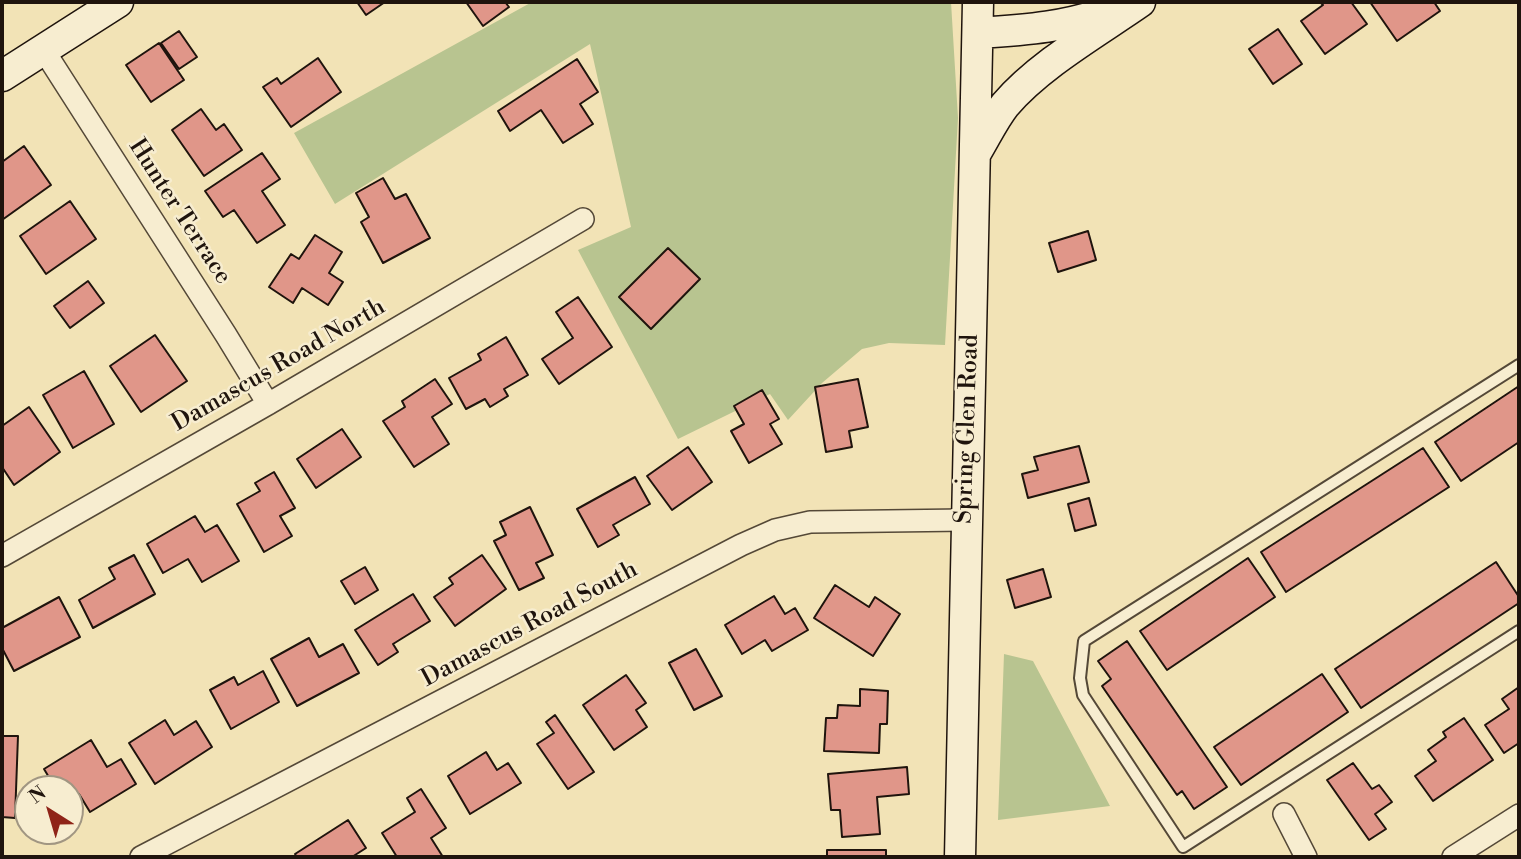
<!DOCTYPE html>
<style>
body{margin:0}
#map{position:relative;width:1521px;height:859px;overflow:hidden;background:#f2e3b6;font-family:"Libre Bodoni",serif}
canvas{display:block}
.frame{position:absolute;inset:0;border:4px solid #1f140d;pointer-events:none}
.north{position:absolute;left:14px;top:775px;width:70px;height:70px;box-sizing:border-box;background:#f7edd0;border:2px solid #a19682;border-radius:50%;rotate:323deg;font-size:19px;font-weight:700;line-height:28px;text-align:center;color:#1f140d}
.north::after{content:'';display:block;margin:auto;width:24px;height:32px;background:#8f2418;clip-path:polygon(50% 0,100% 100%,50% 72%,0 100%)}
</style>
<div id="map">
<canvas width="1521" height="859"></canvas>
<div class="frame"></div>
<div class="north">N</div>
</div>
<script>
const ctx = document.querySelector('canvas').getContext('2d');
ctx.lineJoin = 'round';
function paint(path, color) { ctx.fillStyle = color; ctx.fill(path, 'evenodd'); }
function strokePath(path, color, width, dash) { ctx.strokeStyle = color; ctx.lineWidth = width; ctx.lineCap = dash ? 'butt' : 'round'; ctx.setLineDash(dash || []); ctx.stroke(path); }
function write(font, color, halo, rows, align = 'center') {
  ctx.font = font + ' "Libre Bodoni",serif'; ctx.lineWidth = 5; ctx.setLineDash([]); ctx.textBaseline = 'middle'; ctx.strokeStyle = halo; ctx.fillStyle = color; for (const [text, x, y, turn = 0] of rows) {
    ctx.save(); ctx.translate(x, y); ctx.rotate((+turn || 0) * Math.PI / 180); ctx.textAlign = isNaN(turn) ? turn : align; if (halo) ctx.strokeText(text, 0, 0); ctx.fillText(text, 0, 0); ctx.restore();
  }
}
const green = new Path2D(`
 M532 2H951L958 118 945 345 889 343 862 349 822 383 788 420 770 394 678 439 578 250 631 227 590 44 335 204 294 133Z
 M1004 654 1033 661 1110 806 998 820Z`);
const building = new Path2D(`
 M357 2H385L366 15Z
 M466 2H505L509 7 483 26Z
 M1320 2H1351L1367 24 1325 54 1301 21 1323 5Z
 M1370 2H1434L1440 11 1397 41Z
 M1278 29 1302 64 1273 84 1249 49Z
 M179 31 197 57 179 69 161 43Z
 M159 43 184 80 151 102 126 65Z
 M318 58 341 92 291 127 263 87 277 78 281 84Z
 M577 59 598 92 580 104 593 124 563 143 541 110 510 131 498 111Z
 M201 109 216 130 224 124 242 150 204 176 172 130Z
 M24 146 51 185 2 220V162Z
 M262 153 280 179 262 191 285 225 257 243 234 210 223 217 205 191Z
 M383 178 395 199 406 194 430 238 383 263 361 222 369 217 356 193Z
 M70 201 96 239 46 274 20 236Z
 M1088 231 1096 260 1058 272 1049 243Z
 M315 235 342 252 329 273 343 282 328 305 302 288 293 303 269 287 291 254 299 259Z
 M668 248 700 279 651 329 619 297Z
 M88 281 104 303 70 328 54 306Z
 M578 297 612 347 559 384 542 359 573 338 556 312Z
 M155 335 187 381 141 412 110 366Z
 M506 337 528 375 504 389 508 396 490 407 485 399 466 409 449 378 481 360 478 354Z
 M84 371 114 424 73 448 43 395Z
 M435 379 452 404 432 417 449 444 414 467 383 421 405 407 402 401Z
 M858 379 868 427 849 431 852 447 826 452 815 387Z
 M1519 386V442L1461 481 1435 442Z
 M762 390 779 419 770 424 782 444 749 463 731 431 744 424 734 406Z
 M29 407 60 452 14 485 2 467V426Z
 M342 429 361 457 316 488 297 459Z
 M1079 446 1089 482 1028 498 1022 474 1038 470 1034 457Z
 M688 447 712 482 672 510 647 476Z
 M1423 448 1449 487 1286 592 1261 552Z
 M274 472 295 508 280 516 292 536 264 552 237 504 260 491 255 483Z
 M635 477 650 504 613 525 619 535 598 547 577 509Z
 M1089 498 1096 525 1075 531 1068 504Z
 M530 507 553 555 536 563 544 578 519 590 494 541 506 535 500 522Z
 M195 516 205 532 217 525 239 561 202 582 188 559 163 573 147 544Z
 M134 555 155 594 93 628 79 600 115 579 109 568Z
 M482 555 506 589 455 626 434 597 453 584 449 578Z
 M1248 558 1275 597 1167 670 1140 631Z
 M1496 562 1519 597V603L1361 708 1335 669Z
 M365 567 378 590 355 604 341 581Z
 M1043 569 1051 597 1015 608 1007 580Z
 M835 585 869 607 875 597 900 614 873 656 814 618Z
 M413 594 430 621 393 644 398 652 378 665 355 630Z
 M774 596 785 614 795 608 808 630 772 651 765 640 742 654 725 625Z
 M59 597 80 637 14 671 2 648V628Z
 M309 638 319 657 343 644 359 673 297 706 271 659Z
 M1127 641 1227 787 1194 809 1182 791 1177 795 1102 686 1111 679 1098 661Z
 M696 649 722 696 694 710 669 663Z
 M263 671 279 702 231 729 210 690 234 677 238 685Z
 M1322 674 1348 712 1241 785 1214 747Z
 M626 675 646 703 636 710 647 727 614 750 583 705Z
 M1519 687V743L1504 753 1485 725 1509 709 1502 699Z
 M860 689 888 691 887 724H880L879 753 824 751 826 718H837L838 705 860 706Z
 M555 715 594 772 568 789 537 744 554 733 546 722Z
 M1464 718 1493 760 1433 801 1415 776 1436 761 1428 750 1446 737 1443 732Z
 M165 720 174 735 196 721 212 747 155 784 129 743Z
 M2 736H18L15 818 2 817Z
 M91 740 107 767 121 759 136 784 90 812 79 794 70 800V789H56L44 769Z
 M486 752 497 770 508 763 521 783 470 814 448 776Z
 M1353 763 1372 789 1379 785 1392 802 1375 814 1386 829 1369 840 1327 780Z
 M907 767 909 794 877 797 880 834 842 837 840 810H831L828 774Z
 M421 789 446 828 431 838 443 857H397L382 833 415 812 407 798Z
 M348 820 366 848 352 857H297L295 854Z
 M827 850H886V857H827Z`);
const lane = new Path2D(`
 M1519 365 1084 641 1080 678 1083 695 1183 847 1519 631`);
const street = new Path2D(`
 M43 49 226 335 268 404
 M2 556 268 404 583 219
 M1284 814 1306 857
 M141 857 741 545 775 530 810 522 965 520
 M1453 857 1519 815`);
const secondary = new Path2D(`
 M978 33C1025 30 1070 27 1114 9
 M2 76 118 2
 M977 151C986 136 994 119 1005 105 1039 65 1097 32 1140 2
 M960 857C965 572 971 287 978 2`);
const streetNames = [
 ["Hunter Terrace",179,212,57],
 ["Damascus Road North",279,366,-30],
 ["Spring Glen Road",968,429,-88],
 ["Damascus Road South",530,625,-28]
];
paint(green, '#b8c490');
paint(building, '#e09689');
strokePath(building, '#1f140d', 2);
strokePath(lane, '#544837', 14);
strokePath(street, '#544837', 24);
strokePath(secondary, '#1f140d', 33);
strokePath(lane, '#f7edd0', 10);
strokePath(street, '#f7edd0', 21);
strokePath(secondary, '#f7edd0', 30);
write('24px', '#1f140d', '#f7edd0', streetNames);
</script>
